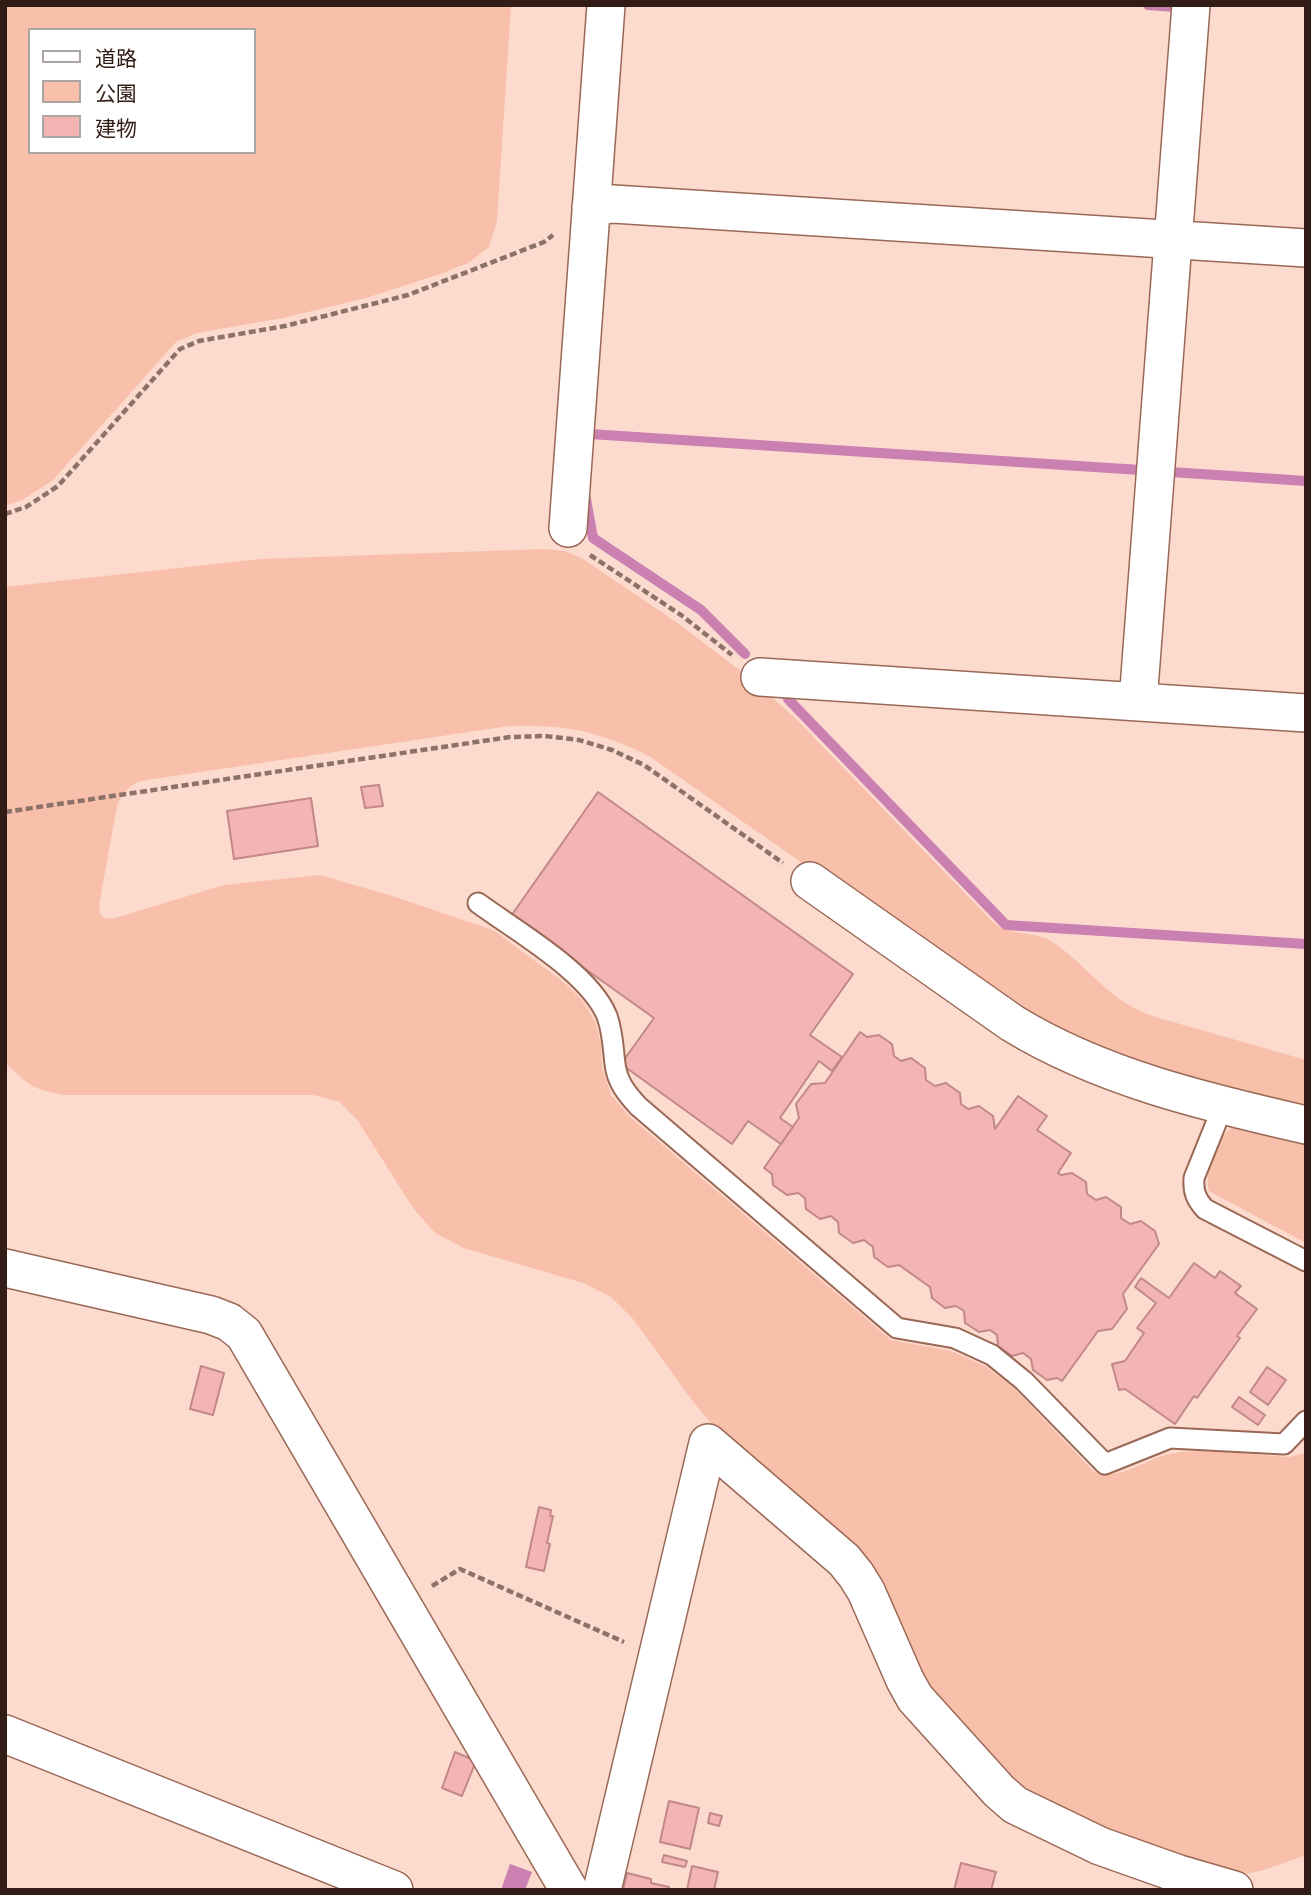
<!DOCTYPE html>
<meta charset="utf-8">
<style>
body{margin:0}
#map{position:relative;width:1311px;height:1895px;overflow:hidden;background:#fddace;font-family:"Sofia Sans Condensed","Noto Sans JP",sans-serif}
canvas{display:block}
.frame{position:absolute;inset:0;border:7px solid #321d16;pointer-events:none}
.legend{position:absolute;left:28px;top:28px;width:228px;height:126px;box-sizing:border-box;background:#fff;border:2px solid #ada5a2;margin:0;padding:9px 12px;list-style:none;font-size:21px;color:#321d16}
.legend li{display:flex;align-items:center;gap:14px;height:35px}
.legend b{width:35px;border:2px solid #ada5a2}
</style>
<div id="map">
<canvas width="1311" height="1895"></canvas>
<div class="frame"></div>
<ul class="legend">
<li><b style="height:9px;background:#fff"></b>道路</li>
<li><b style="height:19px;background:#f8bfaa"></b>公園</li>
<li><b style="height:19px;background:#f2b5b4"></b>建物</li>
</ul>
</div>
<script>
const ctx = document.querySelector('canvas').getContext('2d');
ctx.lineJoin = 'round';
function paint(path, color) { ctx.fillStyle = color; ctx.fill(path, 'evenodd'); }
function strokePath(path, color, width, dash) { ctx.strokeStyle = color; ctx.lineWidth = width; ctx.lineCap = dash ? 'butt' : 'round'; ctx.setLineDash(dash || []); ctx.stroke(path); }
const green = new Path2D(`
 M5 5H511L497 221 489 247 468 263 443 273 366 298 283 318 197 333 176 342 53 480 22 500 5 506ZM30 30H254V152H30Z
 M545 549 565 551 583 559 676 622 754 681 797 720 994 923C1012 937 1033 930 1051 941 1074 955 1092 978 1114 995 1125 1004 1138 1010 1152 1016L1306 1060V1115L1225 1096 1018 1014 649 756C598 731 565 724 509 726L140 781C127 787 122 793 117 806L99 905 100 913 104 918 112 919 224 885 320 875 392 896 493 930 565 983 582 1000 595 1021 601 1044 602 1068 611 1095 629 1116 891 1340 951 1351 985 1366 1016 1390 1093 1471C1117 1483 1145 1459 1170 1454 1200 1447 1257 1456 1289 1457L1306 1453V1855L1264 1870 1241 1875 1183 1862 1023 1795 938 1705 692 1400 633 1319 611 1297 583 1283 464 1248 435 1233 413 1208 358 1121 340 1102 313 1095H64C33 1090 27 1084 5 1062V587L260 559Z
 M1238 1123 1306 1136V1243L1209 1191C1203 1171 1219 1132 1238 1123Z`);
const water = new Path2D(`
 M510 1864 532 1872 525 1890H501Z`);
const stream = new Path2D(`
 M1148 5 1175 7
 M590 434 1140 470
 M1171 472 1306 481
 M586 499 593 538 701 610 745 654
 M788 699 1006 925 1306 944`);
const building = new Path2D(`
 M379 785 383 806 365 808 361 787Z
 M598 792 853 974 810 1035 842 1057 832 1071 819 1061 780 1118 793 1127 781 1144 748 1121 732 1144 621 1064 654 1018 511 916Z
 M311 798 318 846 234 859 227 811Z
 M860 1032 867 1037 879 1035 892 1044 894 1056 901 1061 911 1058 925 1068 926 1080 935 1086 946 1083 960 1093 961 1104 968 1109 979 1106 993 1116 995 1129 1018 1096 1047 1116 1037 1130 1071 1153 1058 1173 1061 1175 1072 1173 1086 1182 1087 1194 1096 1200 1106 1197 1121 1207V1218L1130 1224 1141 1221 1155 1231 1159 1244 1123 1294 1127 1309 1112 1329 1098 1331 1062 1381 1057 1378 1047 1380 1033 1370 1031 1359 1023 1353 1012 1356 998 1346 997 1335 990 1330 979 1332 965 1323 964 1311 956 1306 945 1308 932 1298 930 1287 899 1265 888 1267 874 1257 873 1247 864 1240 853 1243 839 1233 838 1222 831 1216 820 1219 806 1209 805 1198 798 1193 787 1195 773 1185 772 1174 764 1168 799 1118 796 1104 811 1084 825 1083Z
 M1194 1263 1215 1278 1220 1271 1241 1286 1235 1293 1257 1309 1237 1336 1240 1338 1197 1398 1194 1396 1175 1424 1125 1389 1119 1390 1112 1364 1125 1361 1144 1333 1137 1328 1156 1303 1135 1287 1141 1278 1169 1298Z
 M201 1366 224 1373 213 1415 190 1409Z
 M1267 1367 1286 1380 1268 1405 1250 1392Z
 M1239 1397 1265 1415 1258 1425 1232 1407Z
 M539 1507 551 1510 550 1516H553L547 1543 550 1544 544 1571 526 1567Z
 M455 1752 476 1761 462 1796 442 1788Z
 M669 1801 699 1808 690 1849 660 1842Z
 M710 1813 722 1816 719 1826 708 1823Z
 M664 1855 687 1861 685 1867 662 1862Z
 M961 1863 996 1872 991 1890H954Z
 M692 1866 718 1872 714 1890H687Z
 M627 1873 651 1879V1883L669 1887 668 1890H623Z`);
const path = new Path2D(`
 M5 514 26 507 58 486 180 349 199 341 285 326 408 295 544 242 553 235
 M590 555 681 615 732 655
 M5 812 510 737 545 736 579 740 612 750 644 765 783 863
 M432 1586 460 1569 624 1642`);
const service = new Path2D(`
 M478 903C516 931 589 972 607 1016 613 1033 613 1048 615 1064 617 1082 627 1094 638 1106L897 1328 955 1338 992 1355 1024 1381 1105 1464 1170 1438 1284 1444 1306 1421
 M1223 1106 1194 1178C1193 1192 1196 1199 1205 1209L1306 1261`);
const minor = new Path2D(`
 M591 207 613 204 1306 248
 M568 528 606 5
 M760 677 1306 713
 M1138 702 1191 5
 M810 881 1012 1023C1100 1077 1205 1102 1306 1125
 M5 1268 211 1315 229 1322 244 1334 569 1890
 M5 1734 394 1890
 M602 1890 708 1443 844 1560 856 1575 866 1591 905 1680 915 1698 999 1791 1015 1805 1100 1846 1179 1874 1234 1890`);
paint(green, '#f8bfaa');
paint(water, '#cb80b2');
strokePath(stream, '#cb80b2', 10);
paint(building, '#f2b5b4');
strokePath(building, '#c18886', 2);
strokePath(service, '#9a6855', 23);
strokePath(minor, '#9a6855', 40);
strokePath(path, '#8d7269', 4.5, [7, 3.5]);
strokePath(service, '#fff', 19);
strokePath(minor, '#fff', 37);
</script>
